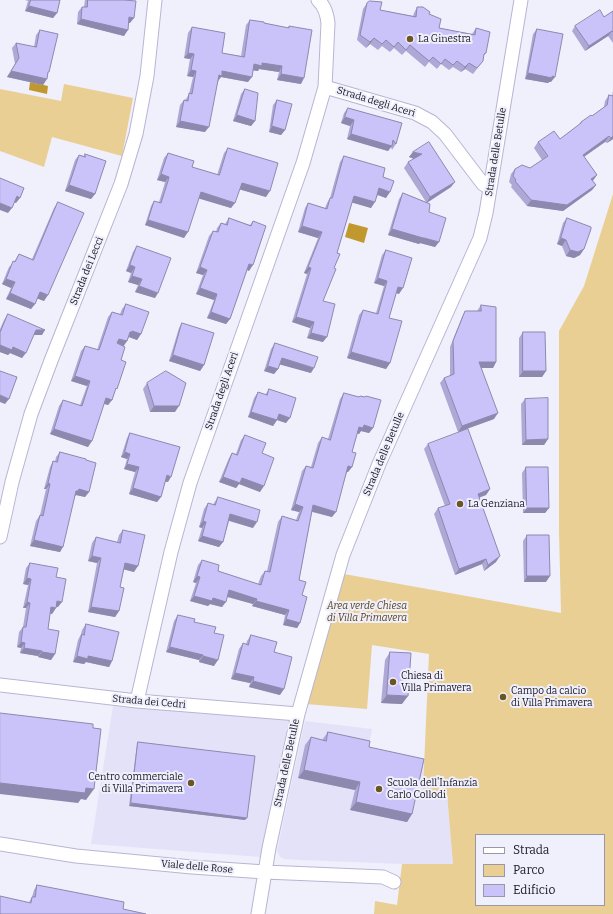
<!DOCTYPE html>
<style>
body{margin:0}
#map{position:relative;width:613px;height:914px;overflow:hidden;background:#f0effc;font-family:Bitter,serif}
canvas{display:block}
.legend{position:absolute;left:475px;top:834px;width:130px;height:72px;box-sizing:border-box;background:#f0effc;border:1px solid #9998a4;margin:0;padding:5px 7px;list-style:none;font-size:12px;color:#171520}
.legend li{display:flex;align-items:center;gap:8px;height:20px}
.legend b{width:20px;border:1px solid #9998a4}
</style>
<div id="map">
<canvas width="613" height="914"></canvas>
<ul class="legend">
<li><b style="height:5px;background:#fff"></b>Strada</li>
<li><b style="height:11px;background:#e9cf93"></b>Parco</li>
<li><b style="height:11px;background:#cac3f9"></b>Edificio</li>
</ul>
</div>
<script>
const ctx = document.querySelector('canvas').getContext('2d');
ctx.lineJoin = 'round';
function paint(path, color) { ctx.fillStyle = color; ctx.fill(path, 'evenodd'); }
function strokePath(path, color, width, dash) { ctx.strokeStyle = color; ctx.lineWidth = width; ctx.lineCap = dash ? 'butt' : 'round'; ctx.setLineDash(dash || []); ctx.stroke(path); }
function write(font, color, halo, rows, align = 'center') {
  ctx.font = font + ' Bitter,serif'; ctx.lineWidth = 4; ctx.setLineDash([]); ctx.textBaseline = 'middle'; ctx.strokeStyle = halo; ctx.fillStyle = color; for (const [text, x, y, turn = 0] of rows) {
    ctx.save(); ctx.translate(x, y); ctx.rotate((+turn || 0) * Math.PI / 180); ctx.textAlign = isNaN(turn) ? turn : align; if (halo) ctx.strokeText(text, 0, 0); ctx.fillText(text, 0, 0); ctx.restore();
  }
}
const built = new Path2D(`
 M113 706 289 719 260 857 91 844Z
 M305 721 372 729 368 750 424 760 423 789 447 794 453 864H403L300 860 284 859 280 857 277 851 290 789Z`);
const green = new Path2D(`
 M64 84 133 98 122 156 52 137 44 167 0 151V89L61 101Z
 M613 194V914H374L375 901 397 905 402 864H453L447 794 423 789 429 654 372 645 367 709 306 704 344 574 561 613 559 531V331L584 286ZM476 835H604V905H476Z`);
const water = new Path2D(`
 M30 82 48 86 47 94 29 90Z
 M349 223 368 228 364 243 345 237Z`);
const street = new Path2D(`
 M325 87 415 113 432 122 445 134 483 184 490 188
 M0 537 12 482 31 414 52 358 121 184 136 134 147 76 155 0
 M0 685 137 701 298 714
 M137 701 171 552 190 483 303 163 325 87 328 23C327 14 325 6 318 0
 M0 844 76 856 192 867 265 872 383 877 394 882
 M258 914 269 848 298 714 343 555 379 464 480 238 486 213 521 0`);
const wall = new Path2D(`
 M25 0H60L57 13 53 18 25 11 28 1Z
 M85 0H124L130 23H128L124 36 77 24 78 12 82 7H84Z
 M367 3 380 10 413 16 414 13 417 7 429 14 439 28 472 34 476 28 486 53 483 56V61L473 74 465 69 461 72 453 67 449 70 441 64 437 69 429 62 425 67 406 51 402 55 394 48 390 52 382 46 378 50 370 44 366 48 357 40 363 9Z
 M613 11V43L608 36 585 51 572 31 575 26 604 17Z
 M250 20 264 23 288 28 289 26 301 84 277 80 279 72 259 69 258 71 253 70 248 82 221 77 218 81 205 132 176 127 180 105 184 100H185L186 99 189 94 193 77 187 76 190 59 184 58 188 33 192 27 222 53 241 56 246 25Z
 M537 29 551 82H549L548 83 525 79 533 34Z
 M40 30 48 75 43 85 7 77 15 64 12 48 16 43 34 47 36 35Z
 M245 89 255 121 251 126 233 121 241 94Z
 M613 91V139L607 143 605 142 584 157 597 175 593 181 596 185 592 190 563 211 527 206 511 187 512 185 509 182 511 174 515 169 530 168 542 160 534 148 538 142 560 139 578 126 581 122 592 116 604 107 605 101 609 95 612 96Z
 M277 100 285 130 281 135 269 132 273 105Z
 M348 108 402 123 396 144 392 150 391 147 388 151 347 139 350 126 341 123 344 113Z
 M228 148 266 197 240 189 231 208 199 198 184 238 145 225 151 206 154 201 159 202 164 186 165 182 157 180 164 158 168 153 192 167 217 175 224 153Z
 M413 152 451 187 427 203 429 212 439 242 435 247 420 243 419 244 388 235 399 199 403 193 426 202 404 168 408 162 414 159 409 157Z
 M85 154 95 194 91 199 65 191 75 160 79 155 84 156Z
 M344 156 383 177 386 198 378 195 371 208 352 202 323 301V342L307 338 310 328 292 322 307 274 304 273 318 238 298 232 305 208 308 203 325 208 327 203 330 198 340 162Z
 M58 202 44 301 37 298 35 304 31 309 6 299 11 288 2 284 9 267 14 262 19 254 32 259 54 208Z
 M229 218 250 225 253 221 249 271 247 270 230 319 226 324 207 318 214 300 196 294 203 275 196 273 209 236 213 231 216 232 217 228 221 223 225 224Z
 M567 218 584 249 580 255 574 258 566 256 562 246 557 244 563 223Z
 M137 246 155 298 135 292 138 285 128 282 131 273 126 271 133 252Z
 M386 250 399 294 396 293 389 318 390 363 386 369 347 358 359 315 363 310 376 313 384 286 374 283 382 255Z
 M126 304 141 334 137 340 129 337 127 341 123 346 114 393 112 400 108 405 104 404 88 447 50 434 59 406 63 400 80 405 87 386 71 381 81 351 85 346 97 350 108 317 112 312 120 314 122 309Z
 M481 305 496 362 493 368H481L494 419 458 432 440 383 444 378 450 376V347L462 317 465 311H477Z
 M8 314 42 335H33L22 358 10 353 8 355 0 352V329L4 320Z
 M182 323 204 365 200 371 169 361 179 328Z
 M523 332 546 371 542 377H519V338Z
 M275 343 311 373 280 364 278 369 274 374 264 371 271 349Z
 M147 383 175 412H150L143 389Z
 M269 389 286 423 277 420 273 426 248 417 254 398 258 392 265 395Z
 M344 393 359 397 360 396 365 397 366 396 373 428 369 433 361 431 359 434 357 433 352 452V467L348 472H347L332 517 312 512 299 580 302 595 300 623 297 628 283 625 285 615 252 606 253 604 227 597 222 607 210 604 208 606 190 601 196 583 193 582 198 565 202 560 218 571 258 584 261 576 265 571H267L278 522 282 516 296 520 299 512 291 510 302 471 306 466 311 467 318 443 322 437 328 439 340 399Z
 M525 399 548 439 544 445H522L521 404Z
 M130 433 168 482H165L161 497 157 502 129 494 135 472 124 469 127 459 121 457 127 438Z
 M245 435 262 453 260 492 239 484 236 488 219 482 229 458 232 453 236 454 241 440Z
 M428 444 490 489 486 495 479 498 496 562 484 571 482 564 455 575 434 514 438 508 445 506 424 449Z
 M60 452 86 460 89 492 85 497 76 495 75 496 60 552 30 546 36 521 40 515 46 489H44L50 467 53 461 55 462 56 457Z
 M526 467 549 508 545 513H523L522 473Z
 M218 497 253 528 229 521 223 542 219 547 198 541 202 528 199 527 204 509 208 503 213 505 214 503Z
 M123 530 134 572 124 569 120 587 119 611 115 617 88 612 97 563 88 561 92 543 96 537 117 542 119 535Z
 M527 535 546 582H524L523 541Z
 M30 563 56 577 58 607H56L52 614 50 613 48 629 55 654 51 660 38 657V656L20 653 21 648 17 647 19 632 23 627 26 608H23L28 585 23 584 26 568Z
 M178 615 194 622 214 633V666L199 662V660L166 652 174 621Z
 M86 624 112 661 109 667 86 662 84 664 73 662 78 640 81 634 82 630Z
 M251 635 274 652 280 695 249 687 250 683 231 679 239 649 243 643 246 644 247 641Z
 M390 652 402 704 381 703 385 660Z
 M328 732 369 747 412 814 407 822 350 810 355 790 298 778 305 745 311 737 322 740Z
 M138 742 245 820 129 806 137 745Z
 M37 885 123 909 29 902 32 897 34 890Z`);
const shadedWall = new Path2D(`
 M29 6 57 13 53 18 25 11Z
 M129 17 134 18 130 23H125Z
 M81 19 128 30 124 36 77 24Z
 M612 31 608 36 585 51 589 46Z
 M374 38 370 44 366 48 370 42Z
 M188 53 194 54 190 59 184 58Z
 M262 63 282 66 279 72 259 69 258 71 250 70 254 64Z
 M469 63 465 69 461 72 465 67Z
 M191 70 196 71 193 77 187 76Z
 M11 71 47 79 43 85 7 77Z
 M222 71 252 77 248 82 221 77 218 81 215 80Z
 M528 73 552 76 555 77 551 82H549L548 83 525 79Z
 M281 74 304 78 301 84 277 80Z
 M237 115 255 121 251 126 233 121Z
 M345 117 354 120 350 126 341 123Z
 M180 121 209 127 205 132 176 127Z
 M272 126 285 130 281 135 269 132Z
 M351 134 392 146 388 151 347 139Z
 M609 136 605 142 579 160 583 155Z
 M613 136V139L607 143 611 138Z
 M413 152 422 154 418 160 409 157Z
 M161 174 169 177 165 182 157 180Z
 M597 175 593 180 588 184 591 179Z
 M455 182 451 187 426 203 430 197Z
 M242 183 270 191 266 197 238 189Z
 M69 185 95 194 91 199 65 191Z
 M596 185 592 190 563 211 527 206 531 200Z
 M379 188 390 192 386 198 375 194Z
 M201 192 235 203 231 208 197 198Z
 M17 196 20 198 16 203 13 202Z
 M354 196 375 202 371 208 350 202Z
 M0 203 12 208 8 213 0 210Z
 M148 220 188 232 184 238 145 225Z
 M302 226 322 232 318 238 298 232Z
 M392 229 424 238 439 242 435 247 420 243 419 244 388 235Z
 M561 238 566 240 562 246 557 244Z
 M584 249 580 255 574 258 566 256 570 250Z
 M249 264 253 265 249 271 246 269Z
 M130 265 135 267 131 273 126 271Z
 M200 267 207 270 203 275 196 273Z
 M308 267 311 268 307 274 304 273Z
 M132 276 142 279 138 285 128 282Z
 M378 278 387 281 384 286 374 283Z
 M6 279 15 282 11 288 2 284Z
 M139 286 158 293 155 298 135 292Z
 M398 287 403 288 399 294 394 292Z
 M200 288 217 294 214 300 196 294Z
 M40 292 48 295 44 301 36 298Z
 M10 293 35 304 31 309 6 299Z
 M211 312 230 319 226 324 207 318Z
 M296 317 314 322 310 328 292 322Z
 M36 330H45L42 335H32Z
 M132 331 141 334 137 340 129 337 130 332Z
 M311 333 327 337 323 342 307 338Z
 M119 339 127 341 123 347 115 344Z
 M0 345 13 347 26 353 22 358 10 353 8 355 0 352Z
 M351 352 390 363 386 369 347 358Z
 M173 355 204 365 200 371 169 361Z
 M282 358 314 368 311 373 278 364Z
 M479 362H496L493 368H475Z
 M268 366 278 369 274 374 264 371Z
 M523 371H546L542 377H519Z
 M75 376 90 381 87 386 71 381Z
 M0 395 9 399 5 404 0 402Z
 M106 398 112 400 108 405 102 403Z
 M154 406H179L175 412H150Z
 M251 412 279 414 290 418 286 423 277 420 273 426 248 417Z
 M498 413 494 419 458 432 462 426Z
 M364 425 373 428 369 433 361 431 359 434 355 433 359 427Z
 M54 429 92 441 88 447 50 434Z
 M548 439 544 445H522L526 440Z
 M125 452 130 454 127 459 121 457Z
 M127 464 139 467 135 472 124 469Z
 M348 466 352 467 348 472 345 471Z
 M167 475 171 477 168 482 163 481Z
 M223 477 242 478 264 486 260 492 239 484 236 488 219 482Z
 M48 483 50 484 46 489H44Z
 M133 488 161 497 157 502 129 494Z
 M79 489 89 492 85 497 76 495 74 497 76 491Z
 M490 489 486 495 474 499 478 494Z
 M295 504 303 507 299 512 291 510Z
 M313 505 336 512 332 517 310 511Z
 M527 508H549L545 513H523Z
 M230 514 257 522 253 528 227 520Z
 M203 521 206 522 202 528 199 527Z
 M202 536 223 542 219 547 198 541Z
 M34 540 63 547 60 552 30 546Z
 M92 556 101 558 97 563 88 561Z
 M500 556 496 562 484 571 488 565Z
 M486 559 482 564 455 575 459 569Z
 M125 563 138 566 134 572 122 569Z
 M197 576 200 577 196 583 193 582Z
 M527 576H550L546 582H524Z
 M27 578 31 579 28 585 23 584Z
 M229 590 257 599 253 604 225 596Z
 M194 596 213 598 226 602 222 607 210 604 208 606 190 601Z
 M57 601 62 602 58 607 54 606Z
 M256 601 289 610 285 615 252 606Z
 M27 602 30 603 26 608H23Z
 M51 607 56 608 52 614 48 613Z
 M91 607 119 611 115 617 88 612Z
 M286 619 300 623 297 628 283 625Z
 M21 642 25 643 21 648 17 647Z
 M170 647 203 655 199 660 166 652Z
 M24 648 42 651 38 656 20 653Z
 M42 652 55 654 51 660 38 657Z
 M77 656H88L112 661 109 667 86 662 84 664 73 662Z
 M203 656 218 660 214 666 199 662Z
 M235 673 254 677 250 683 231 679Z
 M253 681 284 689 280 695 249 687Z
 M387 695 408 696 402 704 381 703Z
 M304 770 360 782 355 790 298 778Z
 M0 783 86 788 94 789 86 800 81 799 78 803 0 794Z
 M356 802 412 814 407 822 350 810Z
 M131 803 247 818 245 820 129 806Z`);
const building = new Path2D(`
 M31 0H60L57 13 29 6Z
 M88 0H124L136 1 134 18 129 17 128 30 81 19 82 7H87Z
 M370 1 382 2 380 10 416 17 417 7H423L430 12 429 14 441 19 439 28 475 35 476 28 490 32 486 53 484 54 483 61 477 68 469 63 465 67 457 61 453 65 445 59 441 64 433 57 429 61 410 45 406 50 398 42 394 47 386 40 382 44 374 38 370 42 360 35 367 3Z
 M600 10 604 17 613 11V32L612 31 589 46 575 26Z
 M250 20 264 22V23L289 28V26L312 30 304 78 281 74 282 66 262 63V66L254 64 252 77 222 71V76L219 75 209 127 180 121 184 100 188 101 189 93 192 94 196 71 191 70 194 54 188 53 192 27 225 33 222 53 244 57Z
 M537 29 563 34 555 77 552 76V78L528 73Z
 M40 30 58 34 49 72H48L47 79 11 71 19 58 16 43 36 47Z
 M245 89 258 93 255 121 237 115Z
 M609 95 613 96V136L611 138 609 136 583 155 597 175 591 179 596 185 567 205 531 200 515 181 516 180 513 176 515 169 522 165 530 168 548 156 538 142 554 131 560 139 581 123V122L591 115 592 116 607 105Z
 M277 100 292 104 285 130 272 126Z
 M348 108 402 123 396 144 393 140 392 146 351 134 354 120 345 117Z
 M429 142 455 182 430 197 408 162 422 154 413 152Z
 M228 148 278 163 270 191 242 183 235 203 201 192 188 232 148 220 154 201 161 203 168 181 169 177 161 174 168 153 194 161 192 167 219 175Z
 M85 154 106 161 95 194 69 185 79 155 85 157Z
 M344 156 385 168 383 177 394 181 390 192 379 188 375 202 354 196 337 253 340 254 334 268 336 269 323 301 335 304 327 337 311 333 314 322 296 317 311 268 308 267 322 232 302 226 308 203 327 209 330 198H332Z
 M0 178 24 188 20 198 17 196 12 208 0 203Z
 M403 193 430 204 429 212 446 218 439 242 424 238H423L392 229Z
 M58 202 84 213 48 295 40 292 35 304 10 293 15 282 6 279 13 261 15 262 19 254 33 260Z
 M229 218 251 226 253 221 266 226 253 265 249 264 230 319 211 312 217 294 200 288 207 270 200 267 213 231 218 232 221 223 227 225Z
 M567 218 591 227V229L584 249 578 252 570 250 566 240 561 238Z
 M137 246 171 258 158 293 139 286 142 279 132 276 135 267 130 265Z
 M386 250 412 258 403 288 398 287 389 318 402 321 390 363 351 352 363 310 378 314 387 281 378 278Z
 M126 304 149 312 141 334 132 331V332H130L127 341 119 339 117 343 125 347 121 360 126 362 117 389 116 388 112 400 106 398 92 441 54 429 63 400 82 406 90 381 75 376 85 346 99 350 112 312 122 315Z
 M481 305 496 307V362H479L498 413 462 426 444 378 454 374 453 341 465 311H481Z
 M8 314 45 330H36L26 353 13 347 12 350 0 345V333Z
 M182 323 214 333 204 365 173 355Z
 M523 332H545L546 371H523Z
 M275 343 318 357 314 368 282 358 278 369 268 366Z
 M0 371 17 377 9 399 0 395Z
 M166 371 186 383 179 406H154L147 383Z
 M269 389 296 398 290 418 279 414 277 420 251 412 258 392 267 395Z
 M344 393 359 397 360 396 365 397 366 396 381 400 373 428 364 425 363 428 359 427 352 452 356 453 352 467 348 466 336 512 313 505 299 580 306 582 302 595 307 597 300 623 286 619 289 610 256 601 257 599 229 590 226 602 213 598 212 601 194 596 200 577 197 576 202 560 219 565 218 571 261 585 265 571 270 572 282 516 298 521 303 507 295 504 306 466 313 468 322 437 330 440Z
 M548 398V439L526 440 525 399Z
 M468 429 490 489 478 494 500 556 488 565 486 559 459 569 438 508 450 504 428 444Z
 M130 433 180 447 171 477 167 475 161 497 133 488 139 467 127 464 130 454 125 452Z
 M245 435 266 443 262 453 274 458 264 486 242 478 240 483 223 477 232 453 237 455Z
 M60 452 86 459V460L96 463 89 492 79 489 78 491H76L63 547 34 540 40 515 43 516 50 484 48 483 53 461 57 462Z
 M526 467H548L549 508H527Z
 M218 497 260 510 257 522 230 514 223 542 202 536 206 522 203 521 208 503 215 505Z
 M123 530 145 535 138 566 125 563 120 587 124 588 119 611 91 607 101 558 92 556 96 537 120 543Z
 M527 535H549L550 576H527Z
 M30 563 58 568 56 577 66 579 62 602 57 601 56 608 51 607 48 629 59 631 55 654 42 652V651L24 648 25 643 21 642 23 627H26L30 603 27 602 31 579 27 578Z
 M178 615 195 619 194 622 216 627 214 633 224 635 218 660 203 656V655L170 647Z
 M86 624 119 632 112 661 88 656V659L77 656 82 634 84 635Z
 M251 635 277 642 274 652 292 657 284 689 253 681 254 677 235 673 243 643 248 645Z
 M390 652 411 653 408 696 387 695Z
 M0 713 93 724V728L101 729 94 789 86 788 85 793 0 783Z
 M328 732 370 741 369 747 424 759 412 814 356 802 360 782 304 770 311 737 326 741Z
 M138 742 255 756 247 818 131 803Z
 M37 885 58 889 124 902 123 909 146 914H0V896L31 903 32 897H35Z`);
const markers = [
 [410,39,4,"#6a5624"],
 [460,504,4,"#6a5624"],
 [393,682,4,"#6a5624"],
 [503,697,4,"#6a5624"],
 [191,783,4,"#6a5624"],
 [379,789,4,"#6a5624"]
];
const poiNames = [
 ["La Ginestra",418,39],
 ["La Genziana",468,504],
 ["Chiesa di",401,676],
 ["Villa Primavera",401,688],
 ["Campo da calcio",511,691],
 ["di Villa Primavera",511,703],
 ["Centro commerciale",183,777,"right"],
 ["di Villa Primavera",183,789,"right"],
 ["Scuola dell'Infanzia",387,783],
 ["Carlo Collodi",387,795]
];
const streetNames = [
 ["Strada degli Aceri",376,102,17],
 ["Strada delle Betulle",496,152,-81],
 ["Strada dei Lecci",87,271,-68],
 ["Strada degli Aceri",222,391,-71],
 ["Strada delle Betulle",384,454,-67],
 ["Strada dei Cedri",149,702,5],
 ["Strada delle Betulle",287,763,-78],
 ["Viale delle Rose",197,867,5]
];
const parkNames = [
 ["Area verde Chiesa",367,606],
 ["di Villa Primavera",367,618]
];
paint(built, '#e4e2f9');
paint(green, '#e9cf93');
paint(water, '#c0982e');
strokePath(street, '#b8b5d3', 15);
strokePath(street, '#fff', 13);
paint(wall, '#aea8d6');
paint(shadedWall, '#8d88ae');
paint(building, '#cac3f9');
strokePath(building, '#8d88ae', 1);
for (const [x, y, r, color] of markers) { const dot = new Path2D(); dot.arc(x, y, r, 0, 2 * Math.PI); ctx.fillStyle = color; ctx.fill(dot); strokePath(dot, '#f0effc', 1.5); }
write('10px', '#171520', '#f0effc', poiNames, 'left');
write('10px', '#171520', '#f0effc', streetNames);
write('italic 10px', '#56451c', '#f0effc', parkNames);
</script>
